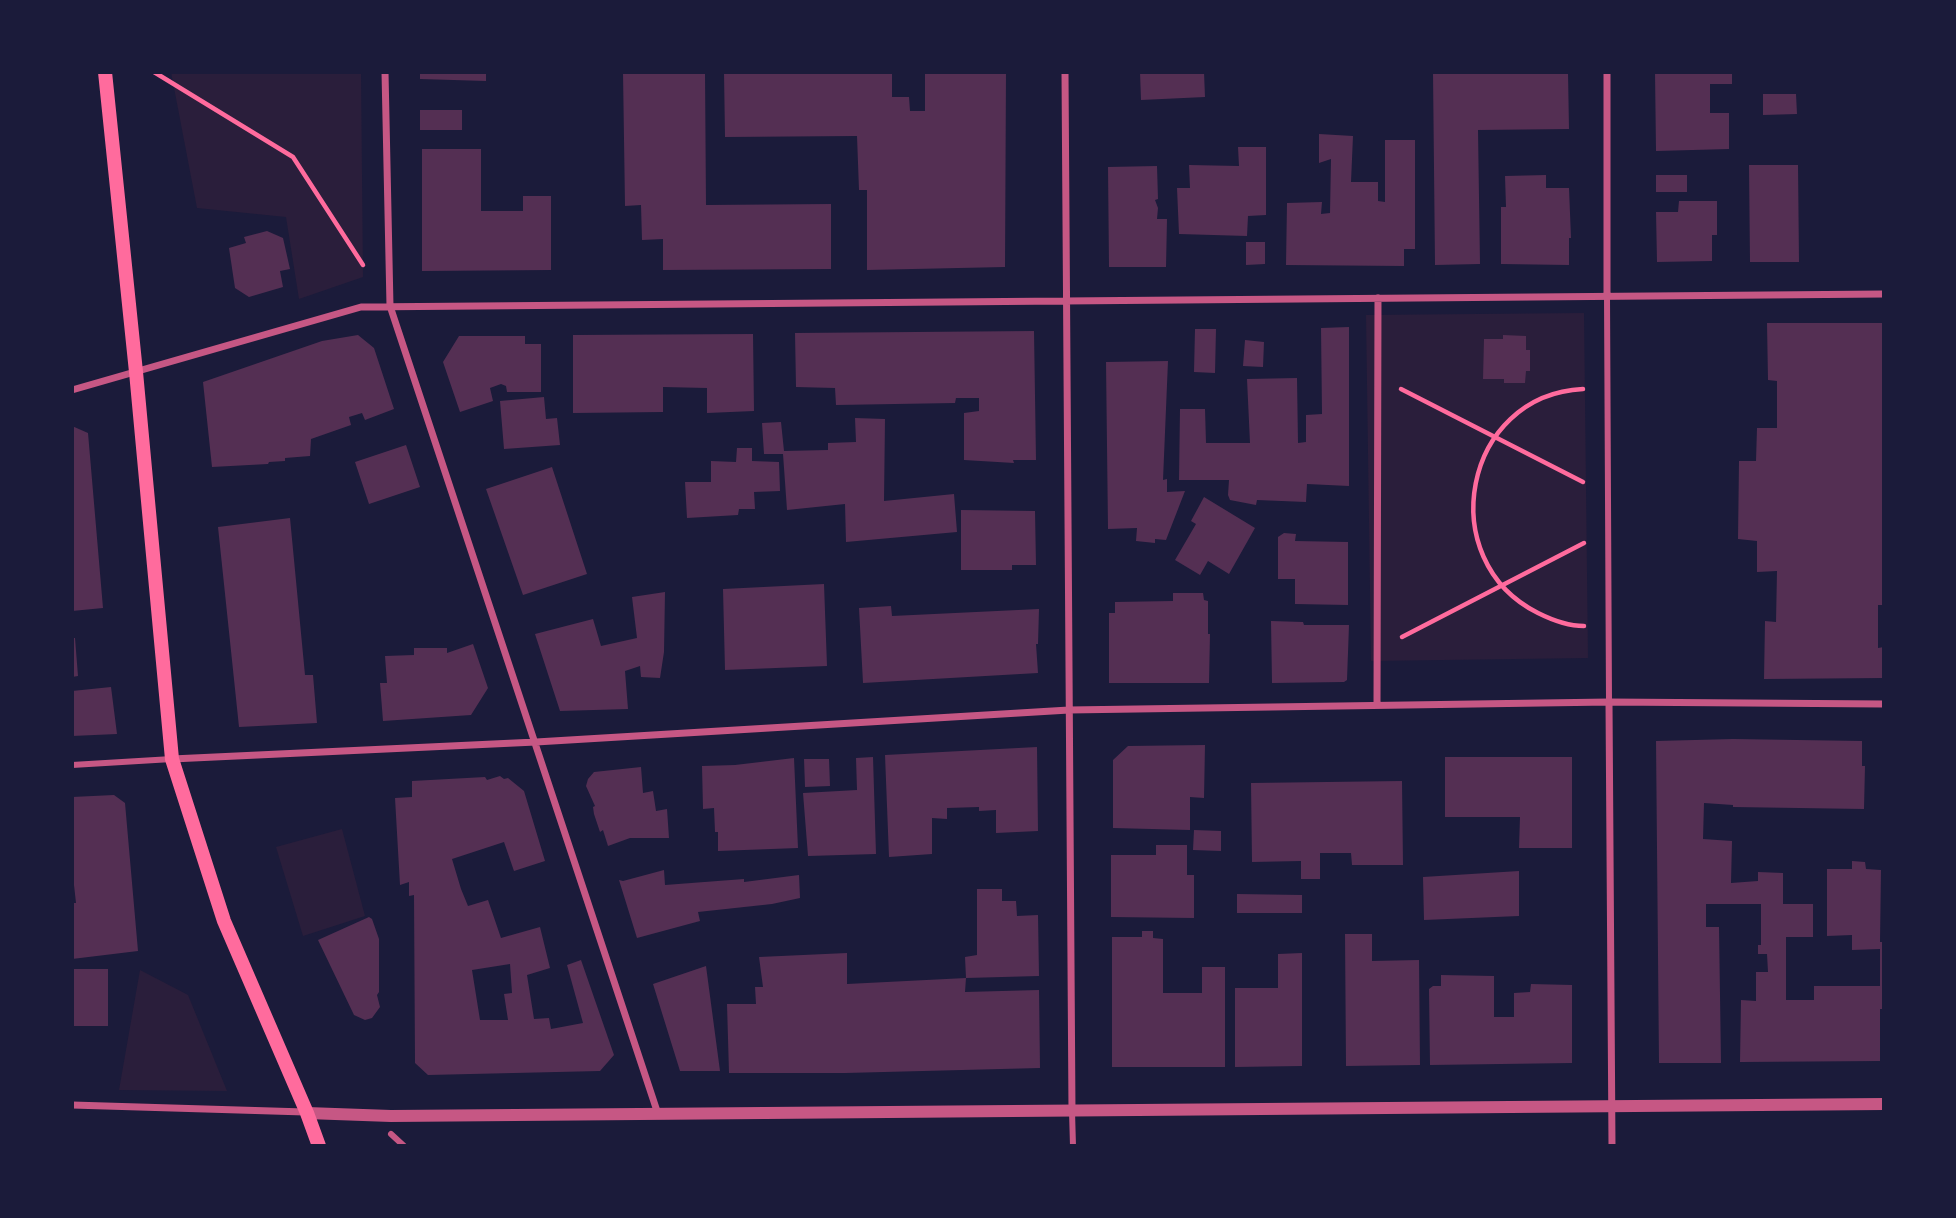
<!DOCTYPE html>
<style>
body{margin:0}
#map{position:relative;width:1956px;height:1218px;overflow:hidden;background:#1b1b3a;font-family:Manrope,sans-serif}
canvas{display:block}
.frame{position:absolute;inset:0;border:74px solid #1b1b3a;pointer-events:none}
</style>
<div id="map">
<canvas width="1956" height="1218"></canvas>
<div class="frame"></div>
</div>
<script>
const ctx = document.querySelector('canvas').getContext('2d');
ctx.lineJoin = 'round';
function paint(path, color) { ctx.fillStyle = color; ctx.fill(path, 'evenodd'); }
function strokePath(path, color, width, dash) { ctx.strokeStyle = color; ctx.lineWidth = width; ctx.lineCap = dash ? 'butt' : 'round'; ctx.setLineDash(dash || []); ctx.stroke(path); }
const green = new Path2D(`
 M171 72H361L363 277 299 299 286 217 197 208Z
 M1584 313 1588 658 1371 661 1366 315Z
 M342 829 365 916 303 936 276 847Z
 M140 970 188 995 227 1091 119 1090Z`);
const building = new Path2D(`
 M420 72H486V81L420 79Z
 M623 72H705L706 205 831 204V269L663 270V239L642 240 641 205 625 206Z
 M724 72H892V97H909L910 111H925V72H1006L1005 267 867 270V190H859L857 136 725 137Z
 M1140 72H1204L1205 97 1141 100Z
 M1433 72H1568L1569 129 1478 130 1480 264 1435 265Z
 M1655 72H1732V84H1710V113H1729V149L1656 151Z
 M1763 94H1796L1797 114 1763 115Z
 M420 110H462V130H420Z
 M1319 134 1353 136 1351 182H1378V201L1385 202V140H1415V249H1404V266L1286 265 1287 203 1322 202 1321 214 1330 213 1331 159 1319 163Z
 M1238 147H1266V215L1248 216 1247 236 1179 234 1177 188H1190L1189 165 1239 166Z
 M422 149H481V211H523V196H551V270L422 271Z
 M1749 165H1798L1799 262H1750Z
 M1157 166 1158 199 1155 200 1158 208 1157 219H1167L1166 267H1109L1108 167Z
 M1546 175V188H1569L1571 238H1569V265L1501 264V207H1506L1505 176Z
 M1656 175H1687V192H1656Z
 M1679 201H1717V235H1712V261L1657 262 1656 212H1678Z
 M267 231 283 238 290 269 280 271 283 287 249 297 235 288 229 248 246 243 244 237Z
 M1246 242H1265V264L1246 265Z
 M1767 323H1884L1882 417 1884 416V605H1878V648L1884 647V678L1764 679 1765 621 1776 622 1777 571 1757 572V541L1738 539 1739 461H1756L1757 428H1777V381L1768 380Z
 M1349 327V486L1307 484 1306 502 1257 500 1256 505 1230 500 1228 495 1229 480H1179L1180 409H1205L1206 443H1250L1247 379 1297 378 1298 443 1306 442V415L1322 414 1321 328Z
 M1195 329H1216L1215 373 1194 372Z
 M1034 331 1036 460H1013L1014 463 964 460V413L979 411V398H956L955 403 836 405 835 388 796 387 795 333Z
 M753 334 754 411 707 413V388L663 387V412L573 413V335Z
 M358 335 374 348 394 409 365 420 362 413 349 417 351 425 311 439 310 456 285 458V461L269 462 268 464 212 467 203 382 322 341Z
 M1503 335 1526 336V350H1530V371H1526L1525 383H1504V379H1483L1484 339H1503Z
 M459 336H525V344H541V392H507L506 386 501 384 490 388 493 401 460 412 443 362Z
 M1245 340 1264 342 1263 367 1243 366Z
 M1168 361 1163 480 1167 479V492L1185 491 1166 540 1155 539V543L1136 541 1137 528 1108 529 1106 362Z
 M544 397 546 419 557 418 560 445 504 449 500 401Z
 M855 418 885 419 884 501 954 494 957 532 846 542 845 504 787 510 783 454H764L762 423 781 422 784 451 828 450V443L856 442Z
 M72 426 88 433 103 608 72 611Z
 M406 445 420 487 369 504 355 462Z
 M737 448H752V461L779 462 780 491 754 492 755 509H739L738 515 687 518 685 482H711V461L736 462Z
 M552 467 587 574 523 595 486 489Z
 M1204 497 1255 528 1229 574 1208 561 1200 575 1175 560 1196 524 1191 521Z
 M961 510 1035 511 1036 565H1012V570H961Z
 M290 518 305 675H313L317 723 239 727 218 527Z
 M1284 533 1296 534 1295 541 1348 542V605L1295 604V579H1278V537Z
 M824 584 827 666 725 670 723 589Z
 M665 592 664 652 660 678 641 677 640 666 625 671 628 709 560 711 535 634 593 619 601 646 637 638 632 597Z
 M1173 593H1203L1204 600 1208 601V634H1210L1209 683H1109V613H1115V602L1173 601Z
 M891 606 892 616 1039 609 1038 644H1036L1038 673 863 683 859 608Z
 M1271 621 1303 622 1304 625H1349L1347 680 1344 682 1272 683Z
 M72 638H75L78 676 72 677Z
 M473 644 488 688 471 715 383 721 380 683H387L385 656 414 655V648H447V653Z
 M111 687 117 734 72 736V691Z
 M1733 739 1862 741V766H1865L1864 809 1733 807V805L1704 803 1703 839 1732 841 1731 883 1758 881V872L1783 873V904H1813V937H1786V1000H1814V986H1880V949L1852 950V935L1827 936V869H1852V861L1865 862 1866 869 1881 870 1880 942H1884V1009H1880V1061L1740 1062 1741 1000 1756 1001V972H1768L1767 954H1758V945H1761V904H1706V927H1719L1721 1063H1659L1656 741Z
 M1205 745 1204 798 1190 797V830L1113 828V760L1128 746Z
 M1037 747 1038 831 996 833V810L979 811V807L947 808V819L932 818V854L889 857 885 755Z
 M873 757 876 854 808 856 803 793 857 790 856 758Z
 M1445 757H1572V848H1519L1520 817H1445Z
 M794 758 798 848 718 851V832H715L714 808 703 809 702 766 735 765Z
 M804 759H829L830 786 805 787Z
 M641 767 643 793 653 791 656 811 667 809 669 838H630L608 846 603 830 600 832 594 814 593 807 595 806 586 786 588 779 594 772Z
 M500 776 504 779 508 778 524 791 545 861 514 871 504 842 452 859 461 889 468 906 488 900 501 938 540 927 550 968 527 975 534 1019 549 1018 551 1029 583 1023 567 965 581 960 614 1055 600 1071 428 1075 415 1063 414 895 409 896V882L400 885 395 798 412 797V781L485 777 487 780ZM510 964 512 993 504 994 508 1020H480L472 970Z
 M1402 781 1403 865H1352L1351 853H1320V879H1301V861L1252 862 1251 783Z
 M114 795 125 803 138 951 72 959V903H76L72 867V797Z
 M1194 830 1221 831V851L1193 850Z
 M1156 845H1187V875H1194V918L1111 917V855H1156Z
 M664 870 665 885 744 879V882L799 875 800 898 772 904 698 912 700 921 637 938 619 880 623 881Z
 M1519 871V916L1424 920 1423 877Z
 M977 889H1002V901H1016L1017 916 1038 915 1039 976 966 978 965 957 977 955Z
 M1237 894 1302 895V913H1237Z
 M369 917 372 919 379 939V992L377 995 380 1007 372 1018 365 1020 354 1015 318 940Z
 M1142 931H1153V938L1163 939V993H1202V967H1225V1067H1112V937H1142Z
 M1345 934H1372V961L1419 960 1420 1065 1346 1066Z
 M847 953V984L966 978 965 992 1039 990 1040 1068 845 1073H729L727 1004H756L755 987H763L759 957Z
 M1302 953V1066L1235 1067V988H1278V954Z
 M706 966 720 1071H680L653 984Z
 M72 969H108V1026H72Z
 M1441 975 1494 976V1017H1514V993L1530 992 1531 984 1572 985V1063L1430 1065 1429 989 1433 986H1441Z`);
const path = new Path2D(`
 M154 72 293 157 363 265
 M1401 389 1583 482
 M1583 389C1463 395 1432 560 1538 613 1552 620 1569 626 1584 626
 M1402 637 1584 543`);
const pedestrian = new Path2D(`
 M1607 296 1609 702
 M72 765 172 759
 M1072 1111 1073 1146
 M391 1134 404 1146`);
const minor = new Path2D(`
 M385 72 390 306 658 1114
 M1065 72 1072 1111
 M1607 72V296
 M72 390 361 307 1884 294
 M1609 702 1612 1146
 M1377 705 1378 298
 M172 759 536 742 1069 710 1609 702 1884 704
 M72 1105 305 1112`);
const tertiary = new Path2D(`
 M307 1113 391 1116 1884 1104`);
const secondary = new Path2D(`
 M105 72 136 372 172 759 224 921 307 1113 319 1146`);
paint(green, '#2a1e3b');
paint(building, '#542f53');
strokePath(path, '#ff6b9d', 4.5);
strokePath(pedestrian, '#c65784', 6);
strokePath(minor, '#c65784', 7);
strokePath(tertiary, '#c65784', 12);
strokePath(secondary, '#ff6b9d', 14);
</script>
